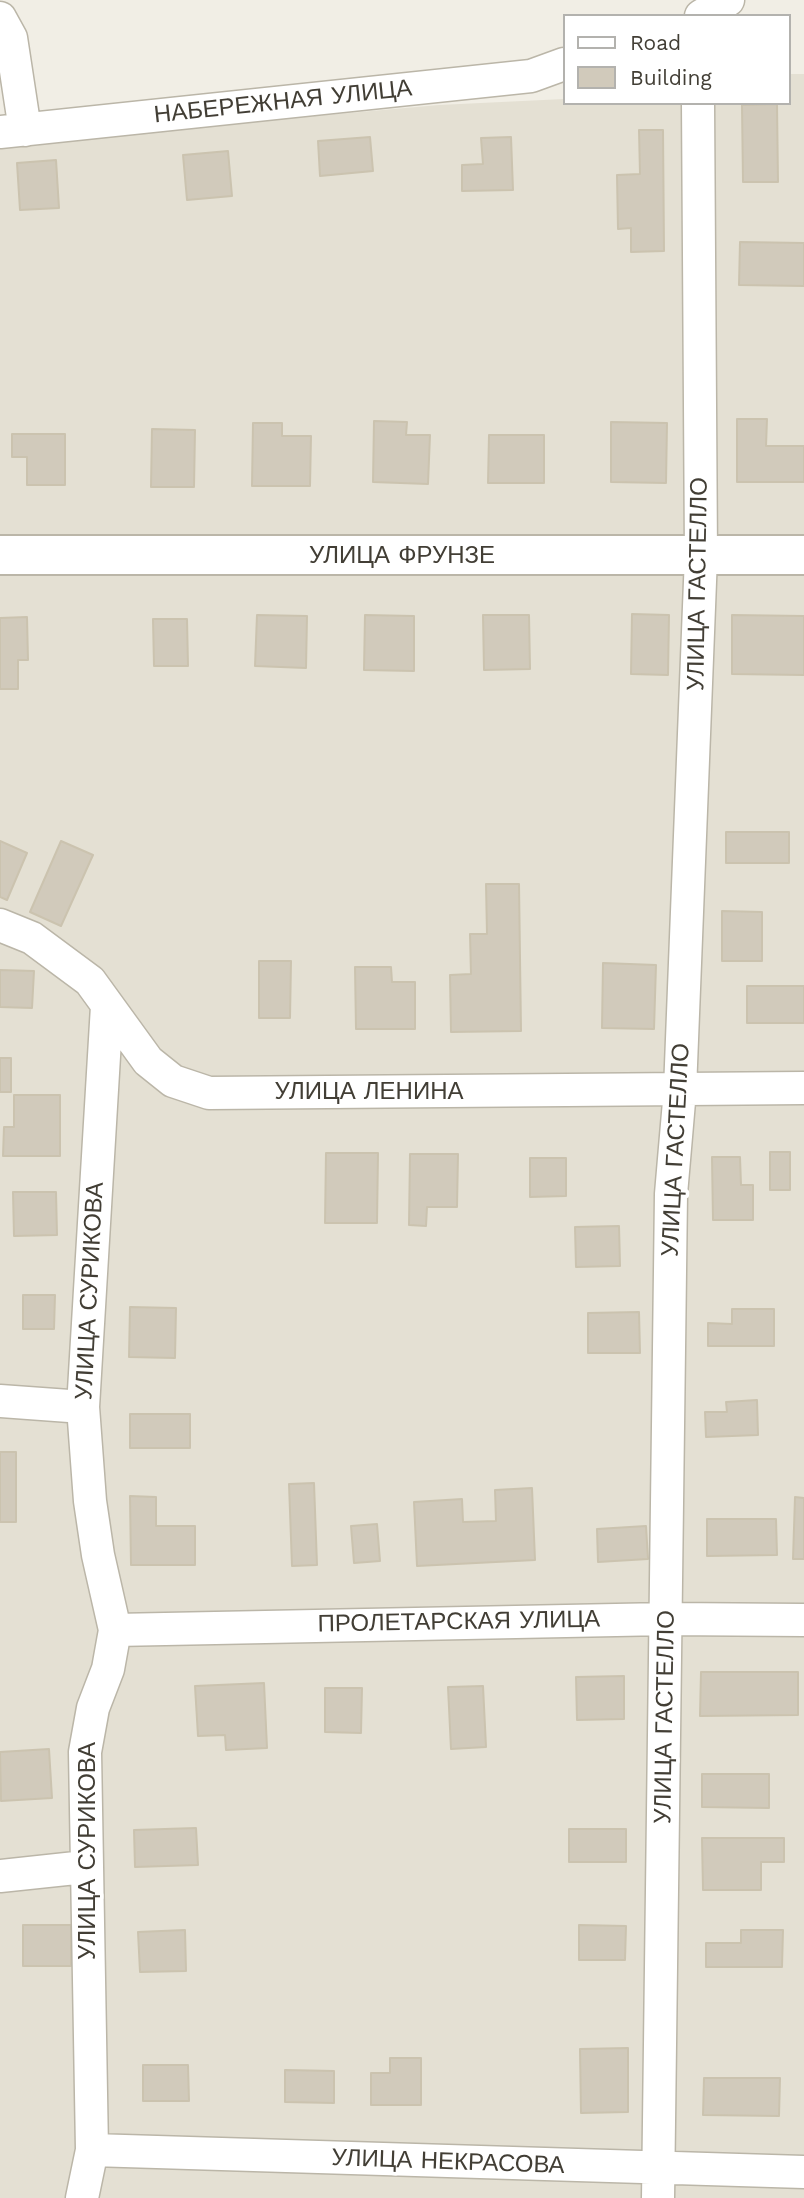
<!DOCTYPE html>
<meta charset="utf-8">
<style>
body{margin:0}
#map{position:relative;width:804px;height:2198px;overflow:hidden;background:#f1eee5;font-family:"Work Sans",sans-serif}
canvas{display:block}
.legend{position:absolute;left:563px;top:14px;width:228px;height:91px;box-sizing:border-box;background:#fff;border:2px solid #b3b2ae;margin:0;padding:9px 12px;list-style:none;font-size:21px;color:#423e35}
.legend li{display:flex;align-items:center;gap:14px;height:35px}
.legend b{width:35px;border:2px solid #b3b2ae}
</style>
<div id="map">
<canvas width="804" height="2198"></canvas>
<ul class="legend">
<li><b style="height:9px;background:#fff"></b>Road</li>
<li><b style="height:19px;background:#d1cabb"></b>Building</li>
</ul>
</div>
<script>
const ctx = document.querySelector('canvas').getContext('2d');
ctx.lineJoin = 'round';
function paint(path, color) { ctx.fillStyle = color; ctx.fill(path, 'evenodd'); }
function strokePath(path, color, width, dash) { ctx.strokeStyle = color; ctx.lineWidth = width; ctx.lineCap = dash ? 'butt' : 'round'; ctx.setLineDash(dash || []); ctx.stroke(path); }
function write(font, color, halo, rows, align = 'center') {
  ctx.font = font + ' "Work Sans",sans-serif'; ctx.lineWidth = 7; ctx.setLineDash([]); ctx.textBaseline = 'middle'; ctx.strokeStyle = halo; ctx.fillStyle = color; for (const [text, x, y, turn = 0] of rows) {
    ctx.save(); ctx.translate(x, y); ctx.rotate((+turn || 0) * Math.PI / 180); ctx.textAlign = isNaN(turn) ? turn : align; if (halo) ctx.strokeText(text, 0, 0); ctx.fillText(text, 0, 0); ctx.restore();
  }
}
const residential = new Path2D(`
 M788 74H804V2198H0V144L439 105 564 99V103H788Z`);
const building = new Path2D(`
 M777 104 778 182H743L742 105Z
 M639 130H663L664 251 631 252V228L618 229 617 175 640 174Z
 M370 137 373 171 320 176 318 141Z
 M511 137 513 190 462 191V165L483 164 481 138Z
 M228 151 232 196 187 200 183 155Z
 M56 160 59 208 20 210 17 163Z
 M740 242 804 243V286L739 285Z
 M737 419H767L766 446H804V482H737Z
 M374 421 407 422 406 435H430L428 484 373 482Z
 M611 422 667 423 666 483 611 482Z
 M253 423H282V436H311L310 486H252Z
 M152 429 195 430 194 487H151Z
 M12 434H65V485H27V457H12Z
 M489 435H544V483H488Z
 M632 614 669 615 668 675 631 674Z
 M257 615 307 616 306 668 255 666Z
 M365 615 414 616V671L364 670Z
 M483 615H529L530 669 484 670Z
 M732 615 804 616V675L732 674Z
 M27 617 28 660H18V689H0V618Z
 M153 619H187L188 666H154Z
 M726 832H789V863H726Z
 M0 841 27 853 7 900 0 897Z
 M61 841 93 855 61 926 30 912Z
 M486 884H519L521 1031 451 1032 450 975 471 974 470 934H487Z
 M722 911 762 912V961H722Z
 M259 961H291L290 1018H259Z
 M603 963 656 965 654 1029 602 1028Z
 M355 967H391L392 982H415V1029H356Z
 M0 970 34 971 32 1008 0 1007Z
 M747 986H804V1023H747Z
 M0 1058H11V1092H0Z
 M14 1095H60V1156H3L4 1127H14Z
 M770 1152H790V1190H770Z
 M326 1153H378L377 1223H325Z
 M410 1154H458L457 1207H427L426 1226 409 1225Z
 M712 1157H740L741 1185H753V1220H713Z
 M530 1158H566V1196L530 1197Z
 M13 1192H56L57 1235 14 1236Z
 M619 1226 620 1266 576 1267 575 1227Z
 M23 1295H55L54 1329H23Z
 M130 1307 176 1308 175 1358 129 1357Z
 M732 1309H774V1346H708V1323L732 1324Z
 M639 1312 640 1353H588V1313Z
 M757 1400 758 1435 706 1437 705 1412H727L726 1402Z
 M130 1414H190V1448H130Z
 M0 1452H16V1522H0Z
 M314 1483 317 1565 292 1566 289 1484Z
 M532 1488 535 1560 417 1566 414 1502 462 1499 463 1522 496 1521 495 1490Z
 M130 1496 156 1497V1526H195V1565H131Z
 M795 1497 804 1498V1559H793Z
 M707 1519H776L777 1555 707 1556Z
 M377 1524 380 1561 354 1563 351 1526Z
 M646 1526 648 1559 598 1562 597 1529Z
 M701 1672H798V1715L700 1716Z
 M624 1676V1719L577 1720 576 1677Z
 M264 1683 267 1748 226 1750 225 1735 198 1736 195 1686Z
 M483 1686 486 1747 451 1749 448 1687Z
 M325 1688H362L361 1733 325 1732Z
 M49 1749 52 1798 1 1801 0 1752Z
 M702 1774H769V1808L702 1807Z
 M196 1828 198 1865 135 1867 134 1830Z
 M569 1829H626V1862H569Z
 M702 1838H784V1862H761V1890H703Z
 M23 1925H71V1966H23Z
 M579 1925 626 1926 625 1960H579Z
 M185 1930 186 1971 140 1972 138 1932Z
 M741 1930H783L782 1967H706V1943H741Z
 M628 2048V2112L581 2113 580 2049Z
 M390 2058H421V2105H371V2073H390Z
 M143 2065H188L189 2101H143Z
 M285 2070 334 2071V2103L285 2102Z
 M704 2078H780L779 2116 703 2115Z`);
const minor = new Path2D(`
 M701 16 728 0
 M0 18 11 38 25 130
 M0 132 531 76 564 64
 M0 925 32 938 90 981 148 1061 173 1081 209 1093 804 1088
 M0 1401 83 1407
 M115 1630 666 1619 804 1620
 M0 1876 85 1867
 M92 2150 804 2172
 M82 2198 92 2150 85 1752 93 1708 108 1669 115 1630 98 1555 90 1501 83 1407 107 1006
 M658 2198 671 1194 680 1090 701 556 698 103`);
const tertiary = new Path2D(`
 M0 555H804`);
const streetNames = [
 ["НАБЕРЕЖНАЯ УЛИЦА",283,102,-6],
 ["УЛИЦА ФРУНЗЕ",402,556],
 ["УЛИЦА ГАСТЕЛЛО",698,584,-89],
 ["УЛИЦА ЛЕНИНА",369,1092],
 ["УЛИЦА ГАСТЕЛЛО",676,1150,-87],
 ["УЛИЦА СУРИКОВА",90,1291,-87],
 ["ПРОЛЕТАРСКАЯ УЛИЦА",459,1622,-1],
 ["УЛИЦА ГАСТЕЛЛО",665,1717,-89],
 ["УЛИЦА СУРИКОВА",88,1851,-90],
 ["УЛИЦА НЕКРАСОВА",448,2162,2]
];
paint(residential, '#e4e0d3');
paint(building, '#d1cabb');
strokePath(building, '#cbc3af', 2);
strokePath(minor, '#bbb6a8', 35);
strokePath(tertiary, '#bbb6a8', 42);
strokePath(minor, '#fff', 32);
strokePath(tertiary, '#fff', 38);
write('24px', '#423e35', '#fff', streetNames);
</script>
